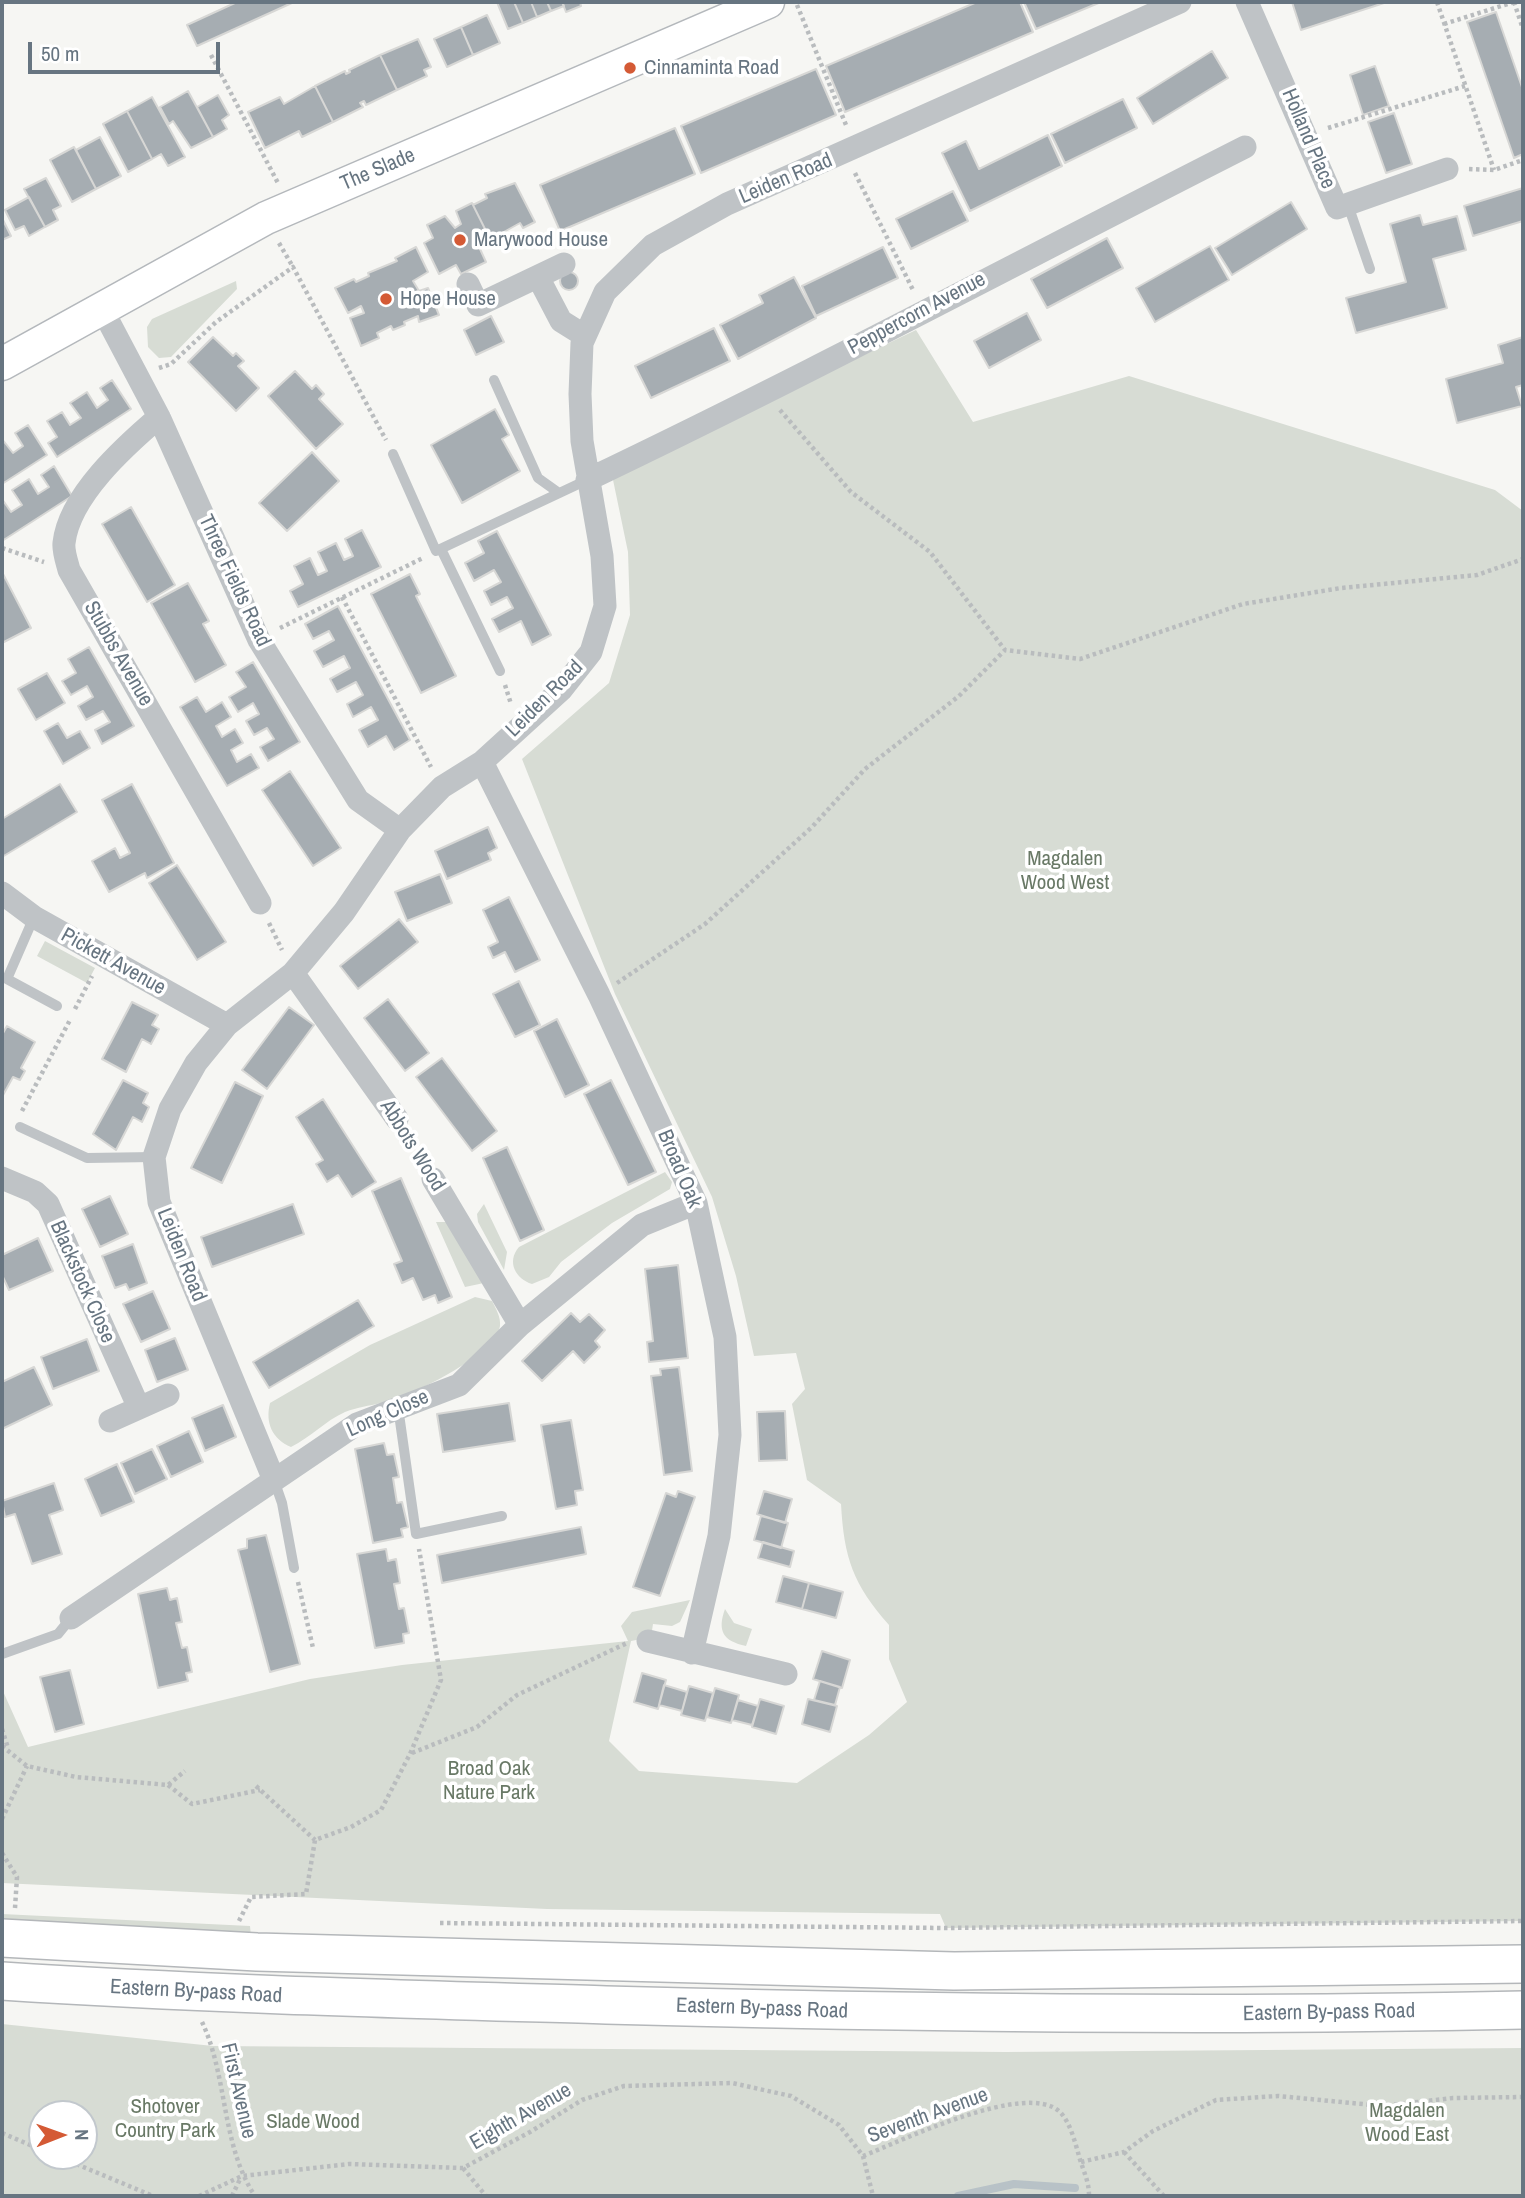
<!DOCTYPE html>
<style>
body{margin:0}
#map{position:relative;width:1525px;height:2198px;overflow:hidden;background:#f6f6f3;font-family:"Archivo Narrow",sans-serif}
canvas{display:block}
.frame{position:absolute;inset:0;border:4px solid #677581;pointer-events:none}
.north{position:absolute;left:28px;top:2100px;width:70px;height:70px;box-sizing:border-box;background:#fff;border:2px solid #c2c8cd;border-radius:50%;rotate:89deg;font-size:19px;font-weight:700;line-height:28px;text-align:center;color:#677581}
.north::after{content:'';display:block;margin:auto;width:24px;height:32px;background:#d45a35;clip-path:polygon(50% 0,100% 100%,50% 72%,0 100%)}
.scale{position:absolute;left:28px;top:42px;width:192px;height:32px;box-sizing:border-box;border:4px solid #677581;border-top:0;padding-left:9px;font-size:21px;line-height:24px;white-space:nowrap;color:#677581;-webkit-text-stroke:5px #fff;paint-order:stroke}
</style>
<div id="map">
<canvas width="1525" height="2198"></canvas>
<div class="frame"></div>
<div class="north">N</div>
<div class="scale">50 m</div>
</div>
<script>
const ctx = document.querySelector('canvas').getContext('2d');
ctx.lineJoin = 'round';
function paint(path, color) { ctx.fillStyle = color; ctx.fill(path, 'evenodd'); }
function strokePath(path, color, width, dash) { ctx.strokeStyle = color; ctx.lineWidth = width; ctx.lineCap = dash ? 'butt' : 'round'; ctx.setLineDash(dash || []); ctx.stroke(path); }
function write(font, color, halo, rows, align = 'center') {
  ctx.font = font + ' "Archivo Narrow",sans-serif'; ctx.lineWidth = 7; ctx.setLineDash([]); ctx.textBaseline = 'middle'; ctx.strokeStyle = halo; ctx.fillStyle = color; for (const [text, x, y, turn = 0] of rows) {
    ctx.save(); ctx.translate(x, y); ctx.rotate((+turn || 0) * Math.PI / 180); ctx.textAlign = isNaN(turn) ? turn : align; if (halo) ctx.strokeText(text, 0, 0); ctx.fillText(text, 0, 0); ctx.restore();
  }
}
const green = new Path2D(`
 M236 281 237 289 171 357 159 358 148 347 147 327 152 319Z
 M916 330 973 422 1129 376 1495 490 1523 511V1921L946 1928 940 1914 547 1909 2 1883V1689L28 1747 310 1679 402 1665 628 1641 621 1626 632 1612 690 1600 680 1622 672 1626 653 1624 651 1637 631 1641 609 1741 639 1771 797 1783 869 1735 907 1702 889 1659V1625C853 1584 844 1558 841 1504L807 1480 792 1404 805 1389 796 1353 754 1356 736 1276 712 1197 615 994 522 759 609 683 630 615 628 552 612 475Z
 M45 941 95 968 87 983 37 956Z
 M665 1172 672 1182 670 1189 612 1223 561 1262 549 1277 532 1284C516 1279 506 1262 519 1247Z
 M484 1204 507 1252 504 1270 478 1222 477 1214Z
 M436 1222H450L484 1283 465 1287Z
 M475 1297 492 1301C496 1309 501 1317 500 1326 495 1356 409 1397 381 1403 369 1406 358 1407 345 1412 325 1421 311 1437 291 1447 272 1439 265 1423 270 1403L370 1345Z
 M725 1609 734 1623 752 1629 746 1646C723 1641 717 1631 725 1609Z
 M2 1914 250 1926 251 1936 2 1923Z
 M2 2024 213 2046 1006 2052 1523 2048V2196H2ZM42 2114H84V2156H42Z`);
const stream = new Path2D(`
 M958 2196 1014 2184 1075 2188`);
const building = new Path2D(`
 M237 2H294L197 46 187 25Z
 M497 2H514L523 23 508 29Z
 M514 2H531L537 17 523 23Z
 M531 2H547L551 11 537 17Z
 M547 2H562L564 6 551 11Z
 M562 2H580L581 6 566 12Z
 M977 2H1020L1033 32 845 112 826 66Z
 M1024 2H1101L1036 29Z
 M1292 2H1387L1301 30Z
 M1496 12 1523 90V154L1514 158 1467 22Z
 M487 15 500 43 473 55 461 27Z
 M461 27 473 55 447 67 434 39Z
 M418 39 431 67 424 70 427 76 397 90 380 55Z
 M1212 51 1228 78 1153 124 1137 98Z
 M380 55 397 90 366 105 364 101 360 103 363 107 333 122 315 86 345 71 346 74 350 72 349 70Z
 M1375 66 1389 106 1363 115 1350 75Z
 M816 69 836 115 701 173 681 126Z
 M315 86 333 122 302 137 299 131 265 148 248 112 280 97 284 104Z
 M188 91 213 137 191 148 173 121 169 124 160 107Z
 M218 95 229 115 222 120 227 129 213 137 197 107Z
 M152 97 185 157 168 166 161 154 152 159 127 111Z
 M1123 99 1137 128 1065 163 1051 134Z
 M127 111 152 159 128 172 103 124Z
 M1394 113 1412 164 1386 173 1368 122Z
 M675 128 695 174 560 231 540 185Z
 M1048 135 1062 166 970 211 942 153 966 141 979 169Z
 M100 137 121 176 96 189 76 150Z
 M74 147 96 189 72 202 50 160Z
 M46 178 61 206 53 210 58 220 45 227 24 189Z
 M515 183 535 222 523 228 520 223 502 233 504 237 492 243 473 205 487 198 485 194Z
 M1523 188V221L1473 236 1464 206Z
 M953 191 968 221 911 249 896 219Z
 M29 197 45 227 29 236 24 226 15 230 5 210Z
 M1291 202 1307 229 1232 275 1215 248Z
 M472 203 492 243 480 249 486 262 461 274 456 265 439 274 424 243 433 238 427 225 445 216 455 228 461 224 456 211Z
 M1420 215 1423 225 1457 216 1466 250 1433 259 1447 308 1356 333 1346 298 1406 282 1390 224Z
 M2 218 11 236 2 240Z
 M1107 238 1123 268 1047 308 1031 279Z
 M1210 246 1229 280 1155 322 1136 288Z
 M416 247 428 272 413 281 419 291 428 288 439 315 419 322 418 316 404 322 405 325 393 330 391 326 377 333 379 338 361 346 350 318 364 313 361 306 348 313 335 288 354 279 356 282 369 276 368 273 397 261 395 258Z
 M883 247 898 278 816 316 802 286Z
 M560 281a9 9 0 1 1 18 0a9 9 0 1 1-18 0Z
 M794 277 816 318 738 359 720 325 763 303 759 295Z
 M1027 313 1041 340 989 368 974 341Z
 M491 316 504 342 476 355 464 330Z
 M714 328 730 361 651 398 635 366Z
 M213 337 233 356 236 353 244 361 238 366 259 388 236 411 188 362Z
 M1523 337V385L1516 387 1522 406 1457 423 1446 379 1503 363 1498 345Z
 M295 371 312 389 316 385 324 394 319 399 343 424 316 449 268 396Z
 M112 380 131 409 57 457 48 443 57 437 47 421 62 412 70 425 81 418 70 403 87 392 97 408 108 400 100 388Z
 M495 409 509 435 502 439 520 471 462 503 431 445Z
 M28 425 47 455 2 484V439L13 453 23 446 15 433Z
 M312 452 339 481 287 531 259 503Z
 M54 466 72 496 2 541V499L11 512 22 505 12 490 29 479 38 494 49 487 41 475Z
 M131 507 175 585 147 602 102 524Z
 M362 530 381 567 298 607 290 591 303 584 294 566 310 558 318 575 327 571 318 552 336 543 344 560 353 556 345 539Z
 M497 531 551 635 532 645 521 621 499 632 492 619 513 608 507 597 491 605 484 591 501 582 494 570 474 581 465 563 484 553 478 541Z
 M2 572 31 628 2 643Z
 M410 574 420 594 416 596 456 676 421 693 371 594Z
 M188 583 209 621 203 624 226 665 195 682 151 603Z
 M338 606 410 740 394 750 386 736 368 747 359 730 378 720 371 707 353 717 347 704 363 695 356 682 337 692 330 679 350 668 344 656 323 667 314 651 334 640 329 631 313 639 305 624Z
 M89 647 134 726 102 744 95 730 110 722 103 711 86 720 78 706 93 697 87 686 71 695 62 681 76 673 68 659Z
 M253 662 300 742 268 761 260 747 274 739 267 728 254 735 246 721 259 714 253 703 238 712 229 697 246 687 236 672Z
 M47 673 65 703 36 720 18 689Z
 M197 697 206 712 222 702 231 717 216 726 222 737 235 729 243 743 231 750 237 762 251 754 259 768 227 786 180 707Z
 M58 723 67 738 80 731 90 748 63 764 44 731Z
 M290 771 341 848 313 866 262 790Z
 M60 784 77 812 2 857V819Z
 M132 784 174 863 147 878 145 873 109 892 92 861 115 848 120 858 130 853 102 800Z
 M488 827 497 848 488 853 491 860 447 879 435 851Z
 M177 865 226 942 197 960 149 883Z
 M440 874 452 903 407 921 395 892Z
 M509 897 540 960 515 972 505 952 493 958 488 947 498 942 483 910Z
 M399 919 418 942 358 989 340 966Z
 M519 981 540 1025 515 1037 493 994Z
 M388 999 429 1053 405 1071 364 1018Z
 M132 1002 158 1015 152 1025 159 1029 151 1044 142 1039 126 1072 102 1059Z
 M289 1007 314 1025 267 1089 242 1070Z
 M557 1019 589 1085 565 1097 534 1031Z
 M7 1026 35 1042 21 1068 25 1071 20 1080 13 1077 2 1097V1035Z
 M442 1058 497 1131 472 1151 416 1077Z
 M123 1080 148 1093 143 1103 149 1107 142 1122 133 1117 116 1150 93 1134Z
 M611 1080 656 1172 628 1185 584 1094Z
 M235 1082 263 1096 222 1183 191 1168Z
 M323 1099 376 1182 352 1197 338 1175 327 1182 316 1164 323 1160 296 1117Z
 M507 1147 544 1230 520 1241 483 1158Z
 M401 1178 452 1297 438 1303 435 1295 423 1300 413 1278 402 1283 394 1264 402 1261 372 1191Z
 M110 1196 128 1234 100 1247 82 1209Z
 M293 1204 304 1234 212 1267 201 1237Z
 M38 1238 53 1271 9 1290 2 1275V1255Z
 M133 1244 147 1283 129 1290 126 1284 115 1288 102 1256Z
 M678 1265 688 1358 649 1362 647 1342 653 1341 645 1269Z
 M153 1291 170 1329 141 1342 123 1304Z
 M358 1300 374 1326 269 1388 253 1362Z
 M571 1313 580 1322 589 1314 605 1330 595 1341 600 1347 584 1363 573 1351 542 1381 522 1361Z
 M175 1338 188 1370 157 1382 145 1350Z
 M87 1339 99 1371 53 1389 41 1357Z
 M34 1367 52 1405 2 1429V1382Z
 M679 1367 692 1471 664 1475 651 1376 661 1375 660 1369Z
 M509 1403 515 1441 443 1452 437 1414Z
 M223 1405 236 1437 205 1451 192 1418Z
 M785 1411 787 1460 759 1461 757 1412Z
 M571 1420 583 1490 575 1491 577 1505 556 1509 541 1425Z
 M189 1431 203 1462 171 1477 157 1446Z
 M384 1443 387 1455 394 1454 399 1477 393 1478 397 1503 402 1502 408 1527 401 1529 403 1537 373 1543 355 1449Z
 M152 1449 167 1479 135 1494 121 1463Z
 M117 1464 134 1502 101 1516 85 1479Z
 M54 1483 63 1510 49 1515 62 1554 32 1564 15 1514 5 1517 2 1501Z
 M678 1491 695 1497 660 1596 633 1587 666 1493 676 1497Z
 M764 1491 792 1499 785 1523 757 1514Z
 M761 1516 788 1523 781 1548 754 1540Z
 M581 1527 586 1554 442 1583 437 1555Z
 M266 1535 300 1664 270 1672 238 1550 247 1548V1539Z
 M763 1542 794 1551 790 1567 758 1558Z
 M386 1549 388 1561 396 1559 400 1583 394 1584 399 1609 404 1608 409 1633 403 1634 404 1643 375 1648 357 1554Z
 M783 1576 809 1583 802 1609 776 1602Z
 M809 1583 843 1592 836 1618 802 1609Z
 M167 1588 170 1600 177 1598 182 1622 176 1623 182 1648 187 1647 192 1672 186 1673 188 1681 158 1688 138 1594Z
 M822 1651 850 1660 842 1688 813 1679Z
 M70 1670 84 1724 55 1732 40 1677Z
 M642 1673 666 1680 658 1709 634 1702Z
 M820 1681 840 1687 835 1705 814 1700Z
 M664 1685 687 1692 682 1711 659 1705Z
 M689 1686 713 1693 705 1721 681 1715Z
 M715 1688 739 1695 731 1723 707 1717Z
 M760 1699 784 1706 776 1734 752 1727Z
 M808 1699 837 1706 830 1732 802 1724Z
 M738 1700 758 1706 752 1725 732 1720Z`);
const path = new Path2D(`
 M1437 2 1494 170
 M1514 2 1523 29
 M797 5 846 125
 M1444 24 1514 2
 M211 55 279 185
 M1328 128 1465 86
 M1469 169 1494 170 1523 160
 M855 173 913 290
 M279 243 293 267
 M159 368 171 364 216 322 293 267 386 440
 M780 410 851 492 930 552 1005 650
 M2 548 44 562
 M342 597 431 767
 M280 628 423 558
 M505 685 511 704
 M269 923 282 950
 M617 983 705 924 812 827 865 769 959 696 1005 650 1080 659 1243 604 1341 588 1477 575 1523 559
 M75 1009 92 976
 M22 1111 70 1020
 M409 1138 422 1160
 M298 1582 313 1648
 M2 1729 8 1748
 M2 1746 27 1766 76 1777 168 1785 185 1771
 M412 1753 477 1727 517 1695 627 1643
 M168 1785 192 1804 260 1790
 M256 1786 315 1840
 M2 1819 27 1766
 M2 1853 17 1877 15 1908
 M239 1921 251 1897 306 1894 315 1840 351 1827 381 1810 410 1754 441 1680 419 1549
 M440 1923 946 1928 1523 1921
 M202 2022C228 2077 221 2145 255 2196
 M2 2133 42 2150
 M1124 2152 1164 2196
 M57 2156 153 2196
 M863 2156C901 2141 1027 2080 1060 2112 1070 2122 1075 2142 1079 2156 1083 2171 1089 2180 1089 2196
 M1081 2162 1124 2152 1153 2131 1216 2100 1278 2096 1383 2106 1453 2098 1523 2097
 M463 2168 486 2196
 M199 2196 242 2176 349 2164 463 2168 530 2132 582 2100 624 2086 732 2083 791 2096 839 2125 863 2156 873 2196
 M232 2196 241 2177`);
const service = new Path2D(`
 M1348 205 1370 269
 M494 380 538 478 559 493
 M393 454 436 551 587 480
 M441 549 500 671
 M34 917 7 979 57 1006
 M20 1127 87 1158 154 1157
 M398 1407 416 1534 502 1516
 M274 1480 282 1503 294 1568
 M2 1654 58 1634 71 1618`);
const minor = new Path2D(`
 M1247 2 1337 208 1447 169
 M538 277 561 321 585 336
 M468 284 478 305 564 264
 M101 307 159 417 259 640 358 800 400 830
 M159 417C125 446 69 496 64 543 63 551 67 562 69 570L260 903
 M587 480C809 374 1026 258 1245 147
 M482 762 599 995 696 1203 725 1337 730 1435 719 1536 692 1653
 M2 893 34 917 227 1025
 M293 973 397 1119
 M2 1178 35 1192 48 1204 139 1408
 M433 1179 520 1325
 M110 1421 168 1395
 M274 1480 159 1202 154 1157 170 1109 196 1063 227 1025 293 973 344 912 400 830 442 787 482 762 561 690 591 652 605 606 602 556 582 441 580 394 582 343 605 292 653 245 727 204 1180 2
 M71 1618 357 1424 459 1385 520 1325 642 1225 696 1203
 M648 1641 786 1674`);
const secondary = new Path2D(`
 M2 364 266 218 768 2`);
const trunk = new Path2D(`
 M2 1938 257 1952 954 1971 1523 1964
 M2 1981C203 1994 404 1999 606 2005 912 2013 1217 2017 1523 2010`);
const markers = [
 [630,68,7,"#d45a35"],
 [460,240,7,"#d45a35"],
 [386,299,7,"#d45a35"]
];
const poiNames = [
 ["Cinnaminta Road",644,68],
 ["Marywood House",474,240],
 ["Hope House",400,299]
];
const streetNames = [
 ["Holland Place",1308,139,67],
 ["The Slade",378,170,-23],
 ["Leiden Road",786,179,-23],
 ["Peppercorn Avenue",917,314,-28],
 ["Three Fields Road",234,581,65],
 ["Stubbs Avenue",118,654,60],
 ["Leiden Road",545,699,-45],
 ["Pickett Avenue",113,962,29],
 ["Abbots Wood",412,1146,58],
 ["Broad Oak",679,1169,67],
 ["Leiden Road",181,1255,68],
 ["Blackstock Close",82,1282,66],
 ["Long Close",388,1414,-24],
 ["Eastern By-pass Road",196,1992,3],
 ["Eastern By-pass Road",762,2009,2],
 ["Eastern By-pass Road",1329,2013,-1],
 ["First Avenue",238,2091,77],
 ["Seventh Avenue",928,2116,-20],
 ["Eighth Avenue",521,2117,-30]
];
const parkNames = [
 ["Magdalen",1065,859],
 ["Wood West",1065,883],
 ["Broad Oak",489,1769],
 ["Nature Park",489,1793],
 ["Shotover",165,2107],
 ["Country Park",165,2131],
 ["Magdalen",1407,2111],
 ["Wood East",1407,2135],
 ["Slade Wood",313,2122]
];
paint(green, '#d7dcd4');
strokePath(stream, '#b8c2c7', 8);
paint(building, '#a6adb2');
strokePath(building, '#d7d7d5', 2);
strokePath(secondary, '#b4b8bc', 35);
strokePath(trunk, '#b4b7ba', 40);
strokePath(path, '#b9bcbe', 4.5, [3.5, 3.5]);
strokePath(service, '#bfc3c6', 10);
strokePath(minor, '#bfc3c6', 23);
strokePath(secondary, '#fff', 32);
strokePath(trunk, '#fff', 37);
for (const [x, y, r, color] of markers) { const dot = new Path2D(); dot.arc(x, y, r, 0, 2 * Math.PI); ctx.fillStyle = color; ctx.fill(dot); strokePath(dot, '#fff', 2.5); }
write('21px', '#677581', '#fff', poiNames, 'left');
write('21px', '#677581', '#fff', streetNames);
write('21px', '#697966', '#fff', parkNames);
</script>
